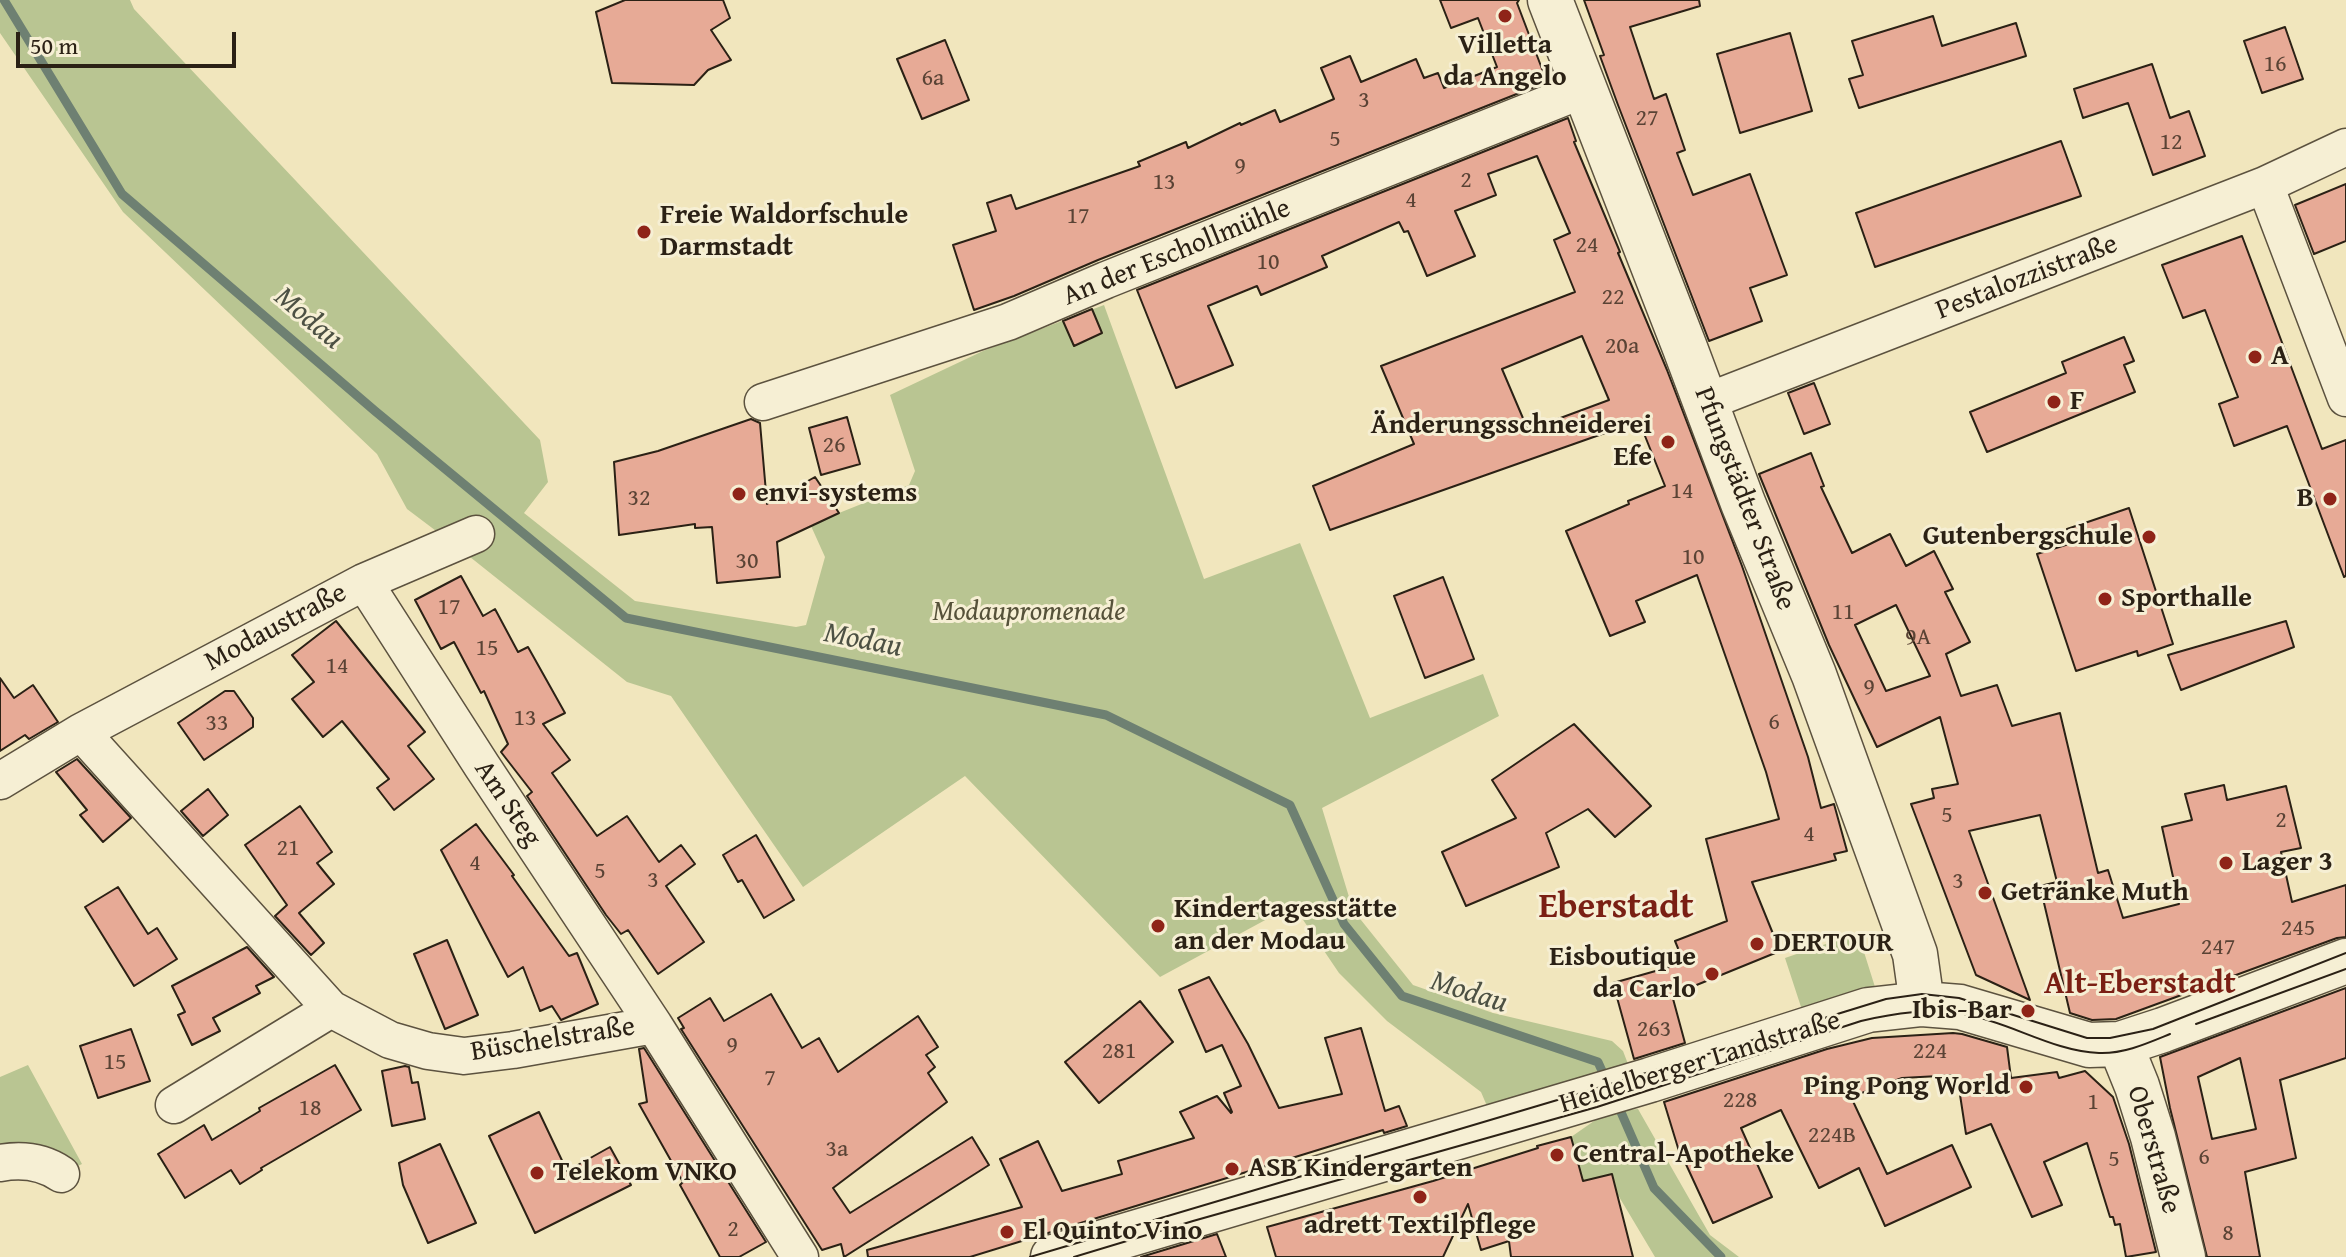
<!DOCTYPE html>
<meta charset="utf-8">
<style>
body{margin:0}
#map{position:relative;width:2346px;height:1257px;overflow:hidden;background:#f1e6bd;font-family:"Gentium Book Plus",serif}
canvas{display:block}
.scale{position:absolute;left:16px;top:32px;width:220px;height:36px;box-sizing:border-box;border:4px solid #2b2115;border-top:0;padding-left:10px;font-size:24px;line-height:28px;white-space:nowrap;color:#2b2115;-webkit-text-stroke:6px #f6efd4;paint-order:stroke}
</style>
<div id="map">
<canvas width="2346" height="1257"></canvas>
<div class="scale">50 m</div>
</div>
<script>
const ctx = document.querySelector('canvas').getContext('2d');
ctx.lineJoin = 'round';
function paint(path, color) { ctx.fillStyle = color; ctx.fill(path, 'evenodd'); }
function strokePath(path, color, width, dash) { ctx.strokeStyle = color; ctx.lineWidth = width; ctx.lineCap = dash ? 'butt' : 'round'; ctx.setLineDash(dash || []); ctx.stroke(path); }
function write(font, color, halo, rows, align = 'center') {
  ctx.font = font + ' "Gentium Book Plus",serif'; ctx.lineWidth = 6; ctx.setLineDash([]); ctx.textBaseline = 'middle'; ctx.strokeStyle = halo; ctx.fillStyle = color; for (const [text, x, y, turn = 0] of rows) {
    ctx.save(); ctx.translate(x, y); ctx.rotate((+turn || 0) * Math.PI / 180); ctx.textAlign = isNaN(turn) ? turn : align; if (halo) ctx.strokeText(text, 0, 0); ctx.fillText(text, 0, 0); ctx.restore();
  }
}
const green = new Path2D(`
 M0 0H130L134 9 540 440 548 482 524 513 635 601 796 627 806 625 825 557 811 526 839 513 909 485 915 471 890 395 983 351 1104 305 1204 579 1300 543 1370 718 1483 674 1499 716 1322 808 1353 910 1413 985 1493 1013 1612 1041 1623 1051 1628 1064 1580 1077 1583 1087 1490 1113 1481 1092 1387 1021 1339 973 1293 905 1160 977 965 776 803 887 671 696 627 682 460 549 407 509 377 454 123 212 0 33Z
 M1858 933 1875 987 1802 1010 1785 958Z
 M28 1065 82 1164 61 1174 0 1163V1077Z
 M1638 1109 1710 1235 1739 1257H1655L1618 1195 1612 1175 1583 1181 1571 1137 1607 1112Z`);
const stream = new Path2D(`
 M4 0 122 194 375 411 626 618 1106 715 1290 805 1344 924 1402 996 1598 1062 1607 1082
 M1617 1103 1654 1188 1721 1257`);
const building = new Path2D(`
 M625 0H723L730 18 711 30 731 60 708 70 694 85 612 83 596 12Z
 M1440 0H1519L1517 3 1547 82 1098 260 1014 296 974 310 953 245 996 231 987 203 1011 195 1016 209 1140 166 1138 162 1186 142 1188 148 1240 123 1241 125 1275 110 1280 122 1334 99 1321 68 1350 56 1361 82 1416 59 1424 78 1438 73 1444 88 1497 67 1478 18 1451 28Z
 M1584 0H1699L1700 6 1630 27 1654 99 1666 94 1685 150 1677 153 1693 195 1750 174 1787 275 1750 288 1762 321 1709 341 1618 105 1600 56 1604 55Z
 M1933 16 1942 46 2016 23 2026 56 1859 108 1849 79 1863 75 1852 41Z
 M2285 27 2303 79 2262 93 2244 41Z
 M1790 33 1812 111 1740 133 1717 54Z
 M945 40 969 100 922 119 897 59Z
 M2152 64 2170 118 2189 111 2205 156 2153 175 2128 103 2083 118 2074 89Z
 M1568 118 1576 141 1574 142 1620 252 1618 253 1667 370 1742 566 1808 757 1821 808 1834 804 1847 851 1834 854 1836 860 1752 882 1780 951 1672 995 1685 1043 1634 1059 1613 983 1684 963 1675 941 1727 921 1706 839 1779 819 1766 772 1697 575 1636 601 1645 622 1610 636 1566 531 1629 504 1628 501 1665 486 1639 421 1330 530 1313 486 1414 444 1381 366 1575 292 1554 240 1570 233 1537 156 1488 174 1496 195 1455 211 1475 256 1427 276 1408 231 1404 232 1399 222 1322 256 1327 267 1261 295 1257 286 1208 306 1233 365 1176 388 1137 290ZM1582 336 1609 400 1528 430 1502 369Z
 M2061 141 2081 196 1875 267 1856 213Z
 M2346 184V241L2314 254 2295 205Z
 M2242 236 2322 449 2346 440V576L2344 577 2287 426 2234 446 2219 404 2238 397 2205 310 2183 318 2162 265Z
 M1092 309 1102 333 1074 346 1063 321Z
 M2124 337 2134 361 2124 365 2135 392 1987 452 1970 412 2066 373 2062 362Z
 M1814 383 1830 424 1804 434 1788 393Z
 M847 417 860 464 821 475 809 428Z
 M751 419 760 423 767 504 815 477 839 513 777 542 780 577 717 583 712 527 695 528V524L619 535 614 462 658 451Z
 M1811 453 1824 486 1821 487 1852 553 1890 534 1906 566 1934 551 1953 589 1945 592 1970 642 1946 654 1961 696 1997 685 2012 726 2060 713 2098 873 2108 870 2123 918 2179 904 2162 827 2192 820 2185 794 2224 785 2227 800 2286 786 2301 848 2281 852 2292 902 2346 885V937L2337 938 2116 1019 2092 1020 2070 1013 2040 886 2057 882 2040 815 1969 831 2030 1000 1976 975 1911 804 1934 798 1932 789 1958 784 1940 717 1877 747 1829 645 1759 474ZM1896 605 1930 676 1886 691 1855 625Z
 M2129 508 2173 644 2138 656 2137 651 2076 671 2037 554 2072 543 2067 529Z
 M461 576 483 616 495 609 518 652 528 647 565 713 543 724 570 760 552 773 597 836 627 816 659 862 681 845 695 864 666 886 704 942 658 974 628 930 621 934 606 915 527 796 532 792 501 752 508 744 484 691 481 693 454 642 441 649 415 600Z
 M1443 577 1474 659 1425 678 1394 596Z
 M336 621 425 732 408 746 434 779 394 810 377 788 389 779 342 721 323 737 292 699 314 682 292 655Z
 M2286 621 2294 647 2181 690 2168 655Z
 M0 678 14 698 33 685 58 722 29 739 25 735 0 751Z
 M225 691H234L253 718V727L204 760 178 723Z
 M1574 724 1651 806 1615 837 1588 809 1546 833 1559 867 1466 906 1442 852 1516 818 1492 780Z
 M77 759 131 818 103 842 80 815 87 810 56 772Z
 M208 789 228 815 203 836 181 811Z
 M300 806 332 852 317 863 334 884 299 913 324 943 311 955 275 916 287 905 245 845Z
 M476 824 514 875 512 876 569 956 577 953 598 1004 561 1020 552 1006 540 1011 523 967 508 977 441 850Z
 M756 835 794 900 764 918 742 880 738 882 723 855Z
 M118 887 148 934 157 928 177 959 134 986 85 907Z
 M447 940 478 1015 445 1029 414 954Z
 M247 947 274 977 256 986 260 993 213 1018 220 1031 192 1045 178 1015 185 1012 172 986Z
 M1209 977 1248 1044 1279 1108 1342 1094 1325 1038 1361 1028 1385 1111 1399 1106 1407 1126 1384 1133 1383 1130 970 1257H868L867 1250 1022 1207 1000 1159 1038 1141 1062 1191 1122 1174 1118 1161 1194 1138 1180 1112 1217 1096 1231 1113 1232 1112 1224 1093 1241 1086 1222 1045 1206 1052 1179 990Z
 M2346 988V1058L2280 1080 2296 1158 2245 1172 2260 1257H2207L2170 1108 2160 1057ZM2240 1058 2256 1129 2212 1139 2198 1077Z
 M771 994 802 1048 819 1038 838 1072 918 1016 938 1047 926 1055 935 1067 928 1073 947 1102 833 1188 850 1213 972 1137 989 1165 844 1257 841 1244 822 1250 681 1029 684 1028 678 1018 710 998 724 1021Z
 M1140 1001 1173 1042 1099 1103 1065 1062Z
 M131 1029 150 1081 98 1098 80 1046Z
 M1953 1033 1962 1034 2007 1047 2011 1078 2057 1072 2059 1078 2085 1071 2113 1097 2129 1144 2156 1252 2126 1257 2120 1224 2115 1225 2113 1217H2110L2087 1143 2044 1162 2062 1205 2032 1217 1991 1124 1966 1134 1957 1075 1902 1078 1851 1097 1887 1174 1952 1145 1971 1187 1885 1226 1859 1168 1819 1188 1781 1110 1741 1128 1772 1197 1713 1223 1684 1160 1682 1161 1664 1102 1827 1049 1872 1038Z
 M644 1048 766 1242 739 1257H720L680 1185 683 1182 639 1104 647 1102 639 1049Z
 M335 1065 361 1110 261 1168 262 1170 240 1184 231 1170 185 1198 158 1154 204 1125 212 1140 260 1111 259 1108Z
 M405 1066 409 1067 412 1083 418 1082 425 1119 392 1126 382 1071Z
 M539 1112 567 1171 610 1147 631 1185 535 1233 489 1136Z
 M1571 1137 1583 1181 1612 1174 1633 1257H1511L1509 1241 1481 1250 1468 1204 1443 1257H1276L1267 1227 1433 1181 1538 1148 1537 1146Z
 M440 1144 476 1223 428 1243 403 1185 399 1163Z
 M1217 1234 1226 1257H1141Z`);
const minor = new Path2D(`
 M2265 185 2346 398
 M763 402 1008 322 1106 280 1585 89
 M1706 402 2265 185 2346 147
 M364 582 482 766 654 1025 800 1257
 M81 732 331 1009 390 1040 428 1051 464 1056 513 1050 654 1025
 M0 781 81 732 364 582 476 534
 M174 1105 331 1009
 M0 1163C22 1159 42 1161 61 1174`);
const tertiary = new Path2D(`
 M1550 0 1685 348 1743 503 1814 675 1915 954 1922 1004
 M2120 1044 2137 1086 2153 1137 2183 1257
 M1053 1257 1650 1080 1868 1010 1922 1004 1960 1007 2089 1045 2120 1044 2163 1030 2346 961`);
const tram = new Path2D(`
 M2196 1024 2346 969
 M1030 1257 1591 1090 1886 999 1922 994 1959 998 2087 1038H2110L2153 1029 2346 953
 M1074 1257 1193 1221 1597 1107 1861 1021C1895 1013 1929 1008 1964 1014 2010 1022 2052 1051 2099 1053 2124 1054 2148 1043 2170 1034`);
const markers = [
 [1505,16,8,"#8f2418"],
 [644,232,8,"#8f2418"],
 [2255,357,8,"#8f2418"],
 [2054,402,8,"#8f2418"],
 [1668,442,8,"#8f2418"],
 [739,494,8,"#8f2418"],
 [2330,499,8,"#8f2418"],
 [2149,537,8,"#8f2418"],
 [2105,599,8,"#8f2418"],
 [2226,863,8,"#8f2418"],
 [1985,893,8,"#8f2418"],
 [1158,926,8,"#8f2418"],
 [1757,944,8,"#8f2418"],
 [1712,974,8,"#8f2418"],
 [2028,1011,8,"#8f2418"],
 [2026,1087,8,"#8f2418"],
 [1557,1155,8,"#8f2418"],
 [1232,1169,8,"#8f2418"],
 [537,1173,8,"#8f2418"],
 [1420,1197,8,"#8f2418"],
 [1007,1232,8,"#8f2418"]
];
const numberNames = [
 ["16",2275,65],
 ["6a",933,79],
 ["3",1364,101],
 ["27",1647,119],
 ["5",1335,140],
 ["12",2171,143],
 ["9",1240,167],
 ["2",1466,181],
 ["13",1164,183],
 ["4",1411,201],
 ["17",1078,217],
 ["24",1587,246],
 ["10",1268,263],
 ["22",1613,298],
 ["20a",1622,347],
 ["26",834,446],
 ["14",1682,492],
 ["32",639,499],
 ["10",1693,558],
 ["30",747,562],
 ["17",449,608],
 ["11",1843,613],
 ["9A",1918,638],
 ["15",487,649],
 ["14",337,667],
 ["9",1869,688],
 ["13",525,719],
 ["6",1774,723],
 ["33",217,724],
 ["5",1947,816],
 ["2",2281,821],
 ["4",1809,835],
 ["21",288,849],
 ["4",475,864],
 ["5",600,872],
 ["3",653,881],
 ["3",1958,882],
 ["245",2298,929],
 ["247",2218,948],
 ["263",1654,1030],
 ["9",732,1046],
 ["281",1119,1052],
 ["224",1930,1052],
 ["15",115,1063],
 ["7",770,1079],
 ["228",1740,1101],
 ["1",2093,1103],
 ["18",310,1109],
 ["224B",1832,1136],
 ["3a",837,1150],
 ["6",2204,1158],
 ["5",2114,1160],
 ["2",733,1230],
 ["8",2228,1234]
];
const poiNames = [
 ["Villetta",1505,46,"center"],
 ["da Angelo",1505,78,"center"],
 ["Freie Waldorfschule",660,216],
 ["Darmstadt",660,248],
 ["A",2271,357],
 ["F",2070,402],
 ["Änderungsschneiderei",1652,426,"right"],
 ["Efe",1652,458,"right"],
 ["envi-systems",755,494],
 ["B",2314,499,"right"],
 ["Gutenbergschule",2133,537,"right"],
 ["Sporthalle",2121,599],
 ["Lager 3",2242,863],
 ["Getränke Muth",2001,893],
 ["Kindertagesstätte",1174,910],
 ["an der Modau",1174,942],
 ["DERTOUR",1773,944],
 ["Eisboutique",1696,958,"right"],
 ["da Carlo",1696,990,"right"],
 ["Ibis-Bar",2012,1011,"right"],
 ["Ping Pong World",2010,1087,"right"],
 ["Central-Apotheke",1573,1155],
 ["ASB Kindergarten",1248,1169],
 ["Telekom VNKO",553,1173],
 ["adrett Textilpflege",1420,1226,"center"],
 ["El Quinto Vino",1023,1232]
];
const streetNames = [
 ["An der Eschollmühle",1177,253,-22],
 ["Pestalozzistraße",2027,278,-21],
 ["Pfungstädter Straße",1744,499,69],
 ["Modaustraße",276,628,-28],
 ["Am Steg",507,804,56],
 ["Büschelstraße",553,1040,-9],
 ["Heidelberger Landstraße",1700,1063,-17],
 ["Oberstraße",2153,1150,74]
];
const parkNames = [
 ["Modaupromenade",1029,613]
];
const waterNames = [
 ["Modau",308,319,40],
 ["Modau",863,641,11],
 ["Modau",1469,993,18]
];
const quarterNames = [
 ["Alt-Eberstadt",2140,985]
];
const districtNames = [
 ["Eberstadt",1616,908]
];
paint(green, '#b9c592');
strokePath(stream, '#6e8072', 9);
paint(building, '#e7aa96');
strokePath(building, '#2b2115', 2);
strokePath(minor, '#5c523f', 39);
strokePath(tertiary, '#5c523f', 47);
strokePath(minor, '#f6efd4', 36);
strokePath(tertiary, '#f6efd4', 44);
strokePath(tram, '#2b2115', 2);
for (const [x, y, r, color] of markers) { const dot = new Path2D(); dot.arc(x, y, r, 0, 2 * Math.PI); ctx.fillStyle = color; ctx.fill(dot); strokePath(dot, '#f6efd4', 3); }
write('24px', '#5a4335', null, numberNames);
write('bold 28px', '#2b2115', '#f6efd4', poiNames, 'left');
write('28px', '#2b2115', '#f6efd4', streetNames);
write('italic 28px', '#56523a', '#f6efd4', parkNames);
write('italic 30px', '#4d5144', '#f6efd4', waterNames);
write('bold 32px', '#7a1f14', '#f6efd4', quarterNames);
write('bold 36px', '#7a1f14', '#f6efd4', districtNames);
</script>
